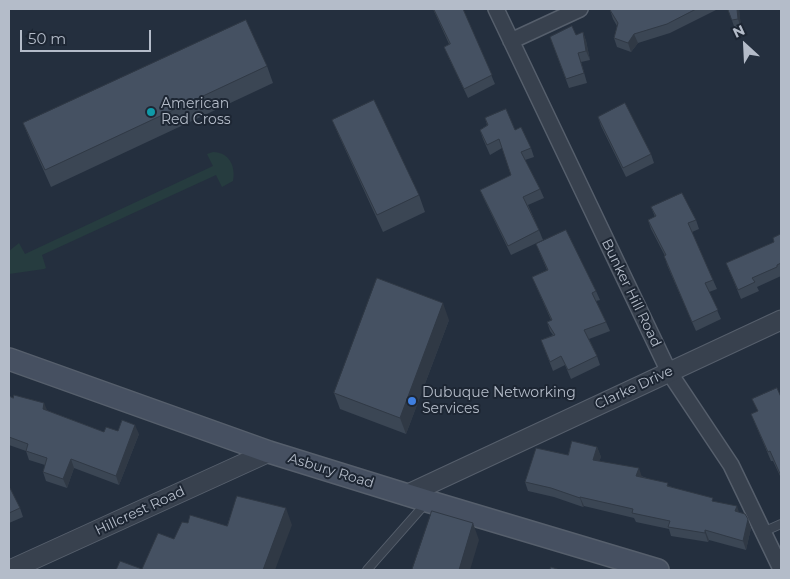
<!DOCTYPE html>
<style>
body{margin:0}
#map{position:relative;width:790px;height:579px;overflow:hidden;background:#242f3e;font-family:Montserrat,sans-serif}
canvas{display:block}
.frame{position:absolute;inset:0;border:10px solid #b4bcc9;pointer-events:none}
.north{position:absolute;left:720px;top:20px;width:50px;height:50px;-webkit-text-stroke:4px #1d2633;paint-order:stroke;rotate:335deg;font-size:14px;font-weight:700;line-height:20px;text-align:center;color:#b4bcc9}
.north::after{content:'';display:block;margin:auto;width:18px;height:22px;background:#b4bcc9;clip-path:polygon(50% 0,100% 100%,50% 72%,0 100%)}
.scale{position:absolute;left:20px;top:30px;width:131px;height:22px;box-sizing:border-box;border:2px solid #b4bcc9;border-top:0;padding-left:6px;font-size:15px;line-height:18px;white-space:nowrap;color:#b4bcc9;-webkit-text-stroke:4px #1d2633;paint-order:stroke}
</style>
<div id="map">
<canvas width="790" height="579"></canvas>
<div class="frame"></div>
<div class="north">N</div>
<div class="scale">50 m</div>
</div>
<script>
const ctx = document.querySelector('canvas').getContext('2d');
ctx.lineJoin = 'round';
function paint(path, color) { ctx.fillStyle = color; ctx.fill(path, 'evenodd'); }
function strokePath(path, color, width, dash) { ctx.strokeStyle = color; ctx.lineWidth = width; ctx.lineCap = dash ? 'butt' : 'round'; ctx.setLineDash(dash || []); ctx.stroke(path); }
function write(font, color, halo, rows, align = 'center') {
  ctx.font = font + ' Montserrat,sans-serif'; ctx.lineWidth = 4; ctx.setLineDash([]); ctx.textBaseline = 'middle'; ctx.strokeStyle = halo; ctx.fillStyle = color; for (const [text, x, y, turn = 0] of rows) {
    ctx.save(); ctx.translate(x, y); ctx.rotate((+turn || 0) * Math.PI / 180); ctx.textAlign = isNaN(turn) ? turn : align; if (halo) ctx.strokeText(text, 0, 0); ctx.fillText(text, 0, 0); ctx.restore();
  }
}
const green = new Path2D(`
 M213 152C229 152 236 166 233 181L222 187 216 175 42 255 46 268 44 269 9 274V251L19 243 25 254 213 166 207 154Z`);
const service = new Path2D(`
 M763 532 781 524
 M367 570 426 503`);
const minor = new Path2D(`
 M496 9 669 372 731 465 781 569
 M511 41 580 9`);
const tertiary = new Path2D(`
 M406 495 781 320
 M10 570 269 452`);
const secondary = new Path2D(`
 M9 359 269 452 427 501 658 570`);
const wall = new Path2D(`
 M433 9H463L495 84 468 98 448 56 444 47 449 44Z
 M627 9H718L670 33 638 43 631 52 617 47 614 38 617 26 613 19 610 10Z
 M728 9H739L741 28 735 29Z
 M583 32 586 41 590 60 581 62 587 83 569 88 550 37 576 35Z
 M267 66 273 83 51 187 30 140 23 123Z
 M598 117 651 154 654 163 626 177 601 126Z
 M485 118 515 130 531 148 534 157 525 160 540 189 544 198 528 205 539 230 543 240 511 255 484 199 480 190 511 175 502 148 490 155 483 139 480 130 487 125Z
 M332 120 419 195 425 212 383 232 339 136Z
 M651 207 696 220 699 229 692 232 717 289 709 292 721 319 696 331 667 265 665 256 651 229 648 220 655 217Z
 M781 234V274H780L781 276 757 287 759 291 741 299 726 263 774 242Z
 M536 244 596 291 600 300 596 301 606 322 610 331 589 339 597 356 600 365 571 379 565 365 553 371 541 340 553 335 550 331 547 322 551 320 532 277 547 270Z
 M449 320 406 434 340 409 334 393Z
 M9 396 104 432 118 431 139 434 119 485 74 468 67 488 46 481 43 472 45 465 29 460 26 451 9 445Z
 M781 397V478L773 461H771L751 414 758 411 752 399Z
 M597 447 601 457 599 461 714 502 739 512 751 528 746 550 709 540 708 542 671 536 669 529 636 522 634 518 584 506 583 507 554 497 528 491 525 482 568 455Z
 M9 488 20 508 23 517 9 523Z`);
const shadedWall = new Path2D(`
 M737 9H739L741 28 738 19Z
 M583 32 586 41 590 60 586 51Z
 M634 34 638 43 631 52 628 43Z
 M443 303 449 320 406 434 400 418Z
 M44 403 48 412 43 409Z
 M135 425 139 434 119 485 116 476Z
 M597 447 601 457 596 469 593 460Z
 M71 459 74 468 67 488 63 479Z
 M639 468 642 477 636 476Z
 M580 497 584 506 583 507 580 498Z
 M737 506 740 515 735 511Z
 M286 508 292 525 275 570H263Z
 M748 519 751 528 746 550 743 541Z
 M473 523 479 540 470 570H459Z
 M705 530 709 540 708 542 705 533Z`);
const building = new Path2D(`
 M434 9H463L492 75 464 89 444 47 450 44Z
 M627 9H696L667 24 634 34 628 43 614 38 618 23 610 10Z
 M728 9H737L738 19 732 20Z
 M246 20 267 66 45 170 23 123Z
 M572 26 576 35 583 32 586 51 578 53 584 73 566 79 550 37Z
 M374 100 419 195 377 215 332 120Z
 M625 103 651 154 623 168 598 117Z
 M506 109 515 130 521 127 531 148 521 152 540 189 523 197 539 230 508 246 480 190 511 175 499 139 487 145 480 130 488 125 485 118Z
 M682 193 696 220 688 223 713 280 705 283 718 310 692 322 664 256 666 255 648 220 656 216 651 207Z
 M566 230 596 291 592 293 606 322 584 330 597 356 568 370 561 356 550 362 541 340 555 335 547 322 552 320 532 277 548 270 536 244Z
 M781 234V263L777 265V267L752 278 755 282 738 290 726 263 774 242 773 238Z
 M377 278 443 303 400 418 334 393Z
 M777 388 781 397V476L770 451 768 452 751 414 758 411 752 399Z
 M14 395 44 403 43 409 104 432 106 427 118 431 122 420 135 425 116 476 71 459 63 479 43 472 47 458 26 451 28 444 9 437V396L13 398Z
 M572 441 597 447 593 460 639 468 636 476 668 483 667 486 713 498 712 501 737 506 735 511 745 514 748 519 743 541 705 530V533L668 527 670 521 632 513 633 509 580 497V498L551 488 525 482 536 448 568 455Z
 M9 488H10L20 508 9 513Z
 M237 496 286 508 263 570H116L120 561 142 569 158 533 174 539 182 522 188 523 190 515 227 526Z
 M432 511 473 523 459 570H412Z
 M551 567 560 570H550Z`);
const markers = [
 [151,112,5,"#0f9aa8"],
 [412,401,5,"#3f7fe0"]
];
const poiNames = [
 ["American",161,104],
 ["Red Cross",161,120],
 ["Dubuque Networking",422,393],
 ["Services",422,409]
];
const streetNames = [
 ["Bunker Hill Road",631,293,64],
 ["Clarke Drive",634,388,-25],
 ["Asbury Road",331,471,17],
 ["Hillcrest Road",140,511,-25]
];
paint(green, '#263c3f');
strokePath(service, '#565f6c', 10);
strokePath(minor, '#565f6c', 18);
strokePath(tertiary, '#565f6c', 21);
strokePath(secondary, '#565f6c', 24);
strokePath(service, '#38414e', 8);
strokePath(minor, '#38414e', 15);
strokePath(tertiary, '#38414e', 19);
strokePath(secondary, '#465061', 21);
paint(wall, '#3b4654');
paint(shadedWall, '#303945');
paint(building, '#455162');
strokePath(building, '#303945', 1);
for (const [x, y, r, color] of markers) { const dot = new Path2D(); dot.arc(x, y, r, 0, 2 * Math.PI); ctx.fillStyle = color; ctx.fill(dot); strokePath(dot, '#1d2633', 2); }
write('14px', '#b4bcc9', '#1d2633', poiNames, 'left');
write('14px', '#b4bcc9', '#1d2633', streetNames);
</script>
